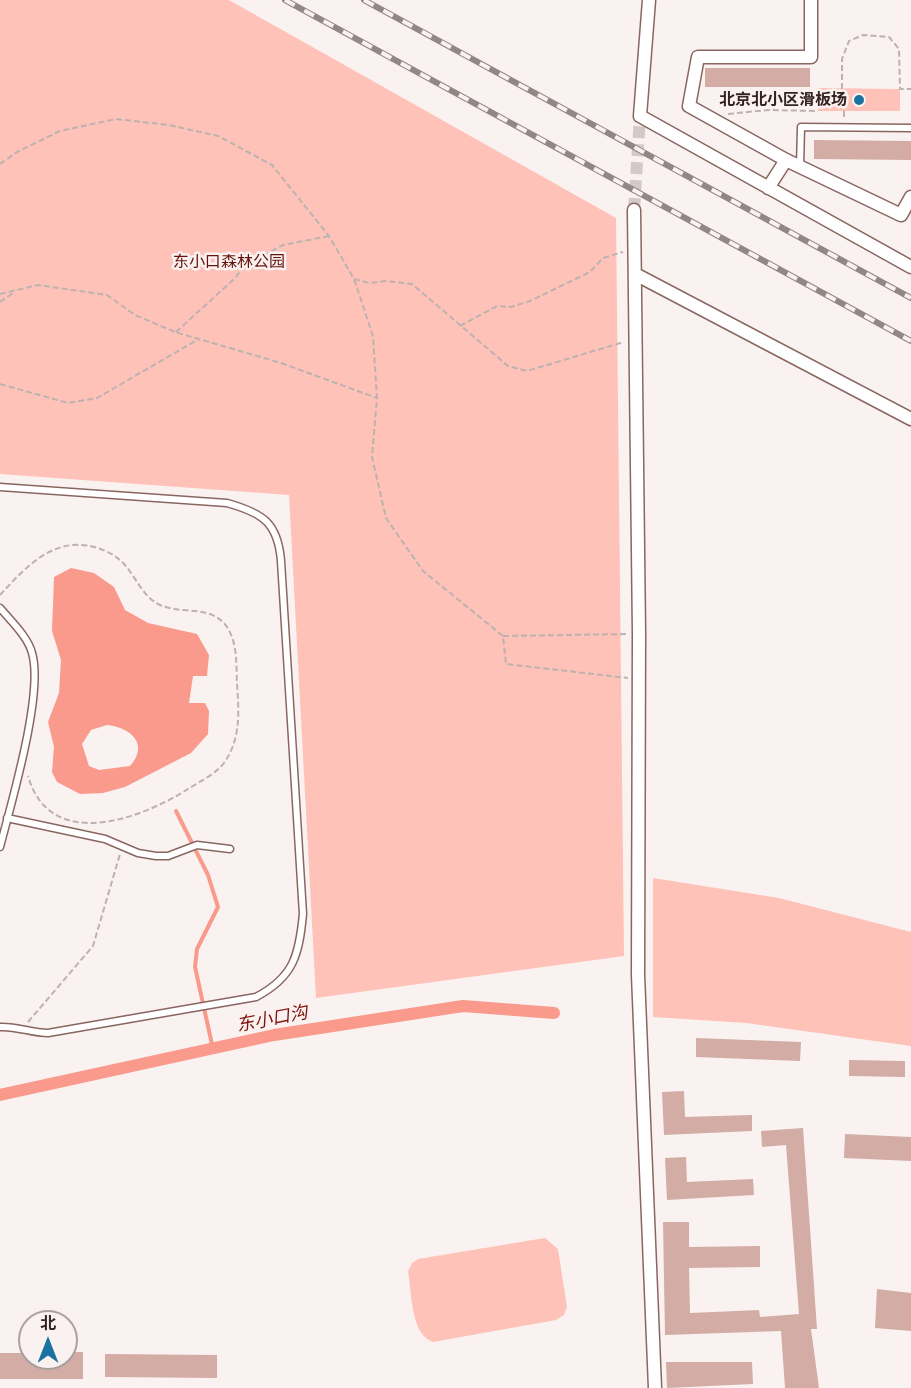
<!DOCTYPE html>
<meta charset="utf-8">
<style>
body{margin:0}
#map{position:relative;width:911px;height:1388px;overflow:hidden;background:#faf2f1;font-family:"Public Sans","Noto Sans SC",sans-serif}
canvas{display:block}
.north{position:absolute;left:18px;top:1310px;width:60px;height:60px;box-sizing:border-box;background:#faf2f1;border:2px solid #aaa09e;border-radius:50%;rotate:0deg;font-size:16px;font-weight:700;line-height:24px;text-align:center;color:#332422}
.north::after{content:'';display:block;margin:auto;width:21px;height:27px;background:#1b71a1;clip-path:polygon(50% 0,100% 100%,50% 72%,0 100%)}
</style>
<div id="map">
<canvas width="911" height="1388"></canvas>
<div class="north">北</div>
</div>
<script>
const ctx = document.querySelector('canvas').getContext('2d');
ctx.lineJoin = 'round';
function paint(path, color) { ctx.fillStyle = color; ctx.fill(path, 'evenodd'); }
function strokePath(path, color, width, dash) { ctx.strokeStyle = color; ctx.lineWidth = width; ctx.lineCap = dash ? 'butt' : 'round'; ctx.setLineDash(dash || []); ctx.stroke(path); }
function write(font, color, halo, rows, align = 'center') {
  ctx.font = font + ' "Public Sans","Noto Sans SC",sans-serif'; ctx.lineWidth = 5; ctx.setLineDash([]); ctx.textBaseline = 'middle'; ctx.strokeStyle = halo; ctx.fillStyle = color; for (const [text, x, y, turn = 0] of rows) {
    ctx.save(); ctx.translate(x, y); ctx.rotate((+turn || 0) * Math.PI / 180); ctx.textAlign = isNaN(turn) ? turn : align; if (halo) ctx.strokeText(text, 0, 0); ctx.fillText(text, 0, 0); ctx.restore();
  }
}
const green = new Path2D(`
 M0 0H229L616 218 624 956 316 998 289 495 0 474Z
 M817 88 900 89V111H818Z
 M653 878 779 898 911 932V1046L746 1023 653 1017Z
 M545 1238 558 1249 567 1307 564 1315 556 1320 433 1342C410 1334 412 1292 408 1271L412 1263 418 1259Z`);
const water = new Path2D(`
 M71 568 94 573 114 587 125 610 148 623 197 634 209 655 207 676H193L189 703H205L209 711 208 734 191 753 125 787 103 793 80 794 57 782 52 772 54 747 48 722 59 693 61 660 52 631 54 577ZM107 725C130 727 150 744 130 766L99 770 89 766 82 744 91 730Z`);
const stream = new Path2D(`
 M176 811 208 875 218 907 197 949 195 967 213 1049`);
const canal = new Path2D(`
 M0 1095 274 1035 463 1006 554 1013`);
const building = new Path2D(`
 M705 68H810V87H705Z
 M814 140 911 141V160L814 159Z
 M696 1038 801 1042 800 1061 696 1057Z
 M849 1060 905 1061V1077L849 1076Z
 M684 1091 685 1117 752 1115V1131L664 1135 662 1092Z
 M803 1128 817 1329H811L819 1388H785L781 1331 665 1335 663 1222H689V1247L760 1246V1267L689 1268 690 1313 759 1310 760 1317 799 1314 786 1145 762 1147 761 1131Z
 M845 1134 911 1137V1161L844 1158Z
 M686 1157 687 1182 753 1179 754 1195 667 1200 665 1158Z
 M877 1289 911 1293V1331L875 1328Z
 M66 1352H83V1379H0V1353H30V1358H66Z
 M105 1354 217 1355V1378L105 1377Z
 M666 1362H752L753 1384 667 1388Z`);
const minorTunnel = new Path2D(`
 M634 210 640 116`);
const path = new Path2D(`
 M842 89V59L849 41 863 35 889 37 899 49 900 89H911
 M844 111V119
 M728 114 768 110 818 111
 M0 164 17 152 60 131 116 119 169 125 218 136 272 165 329 236 354 279 373 336 377 398 372 457 386 518 423 571 503 636 506 664 628 678
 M354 279 369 283 386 281 412 284 508 366 527 371 624 342
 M0 294 38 285 107 295 135 315 175 332 281 363 377 398
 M0 302 15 292
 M460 326 497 306 511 307 530 301 590 272 603 258 623 252
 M176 332 233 280 247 264 283 245 329 236
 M0 384 68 403 97 398 199 339
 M0 595C25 568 53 536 94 547 106 550 117 556 125 565 136 578 144 598 160 605 182 615 211 604 227 627 238 644 236 665 237 684 239 712 241 739 224 763 217 773 199 782 188 789 141 819 50 853 28 776
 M503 636 629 634
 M28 1022 93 946 120 854`);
const service = new Path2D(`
 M800 167 801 127 911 128
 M0 487 227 503C263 513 278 523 281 561L303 914C299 955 294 977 256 997L48 1033C31 1033 17 1026 0 1027
 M0 608C11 621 28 637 32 653 44 693 11 804 0 847
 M7 818 105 839 138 853 156 856H168L197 845 230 849`);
const minor = new Path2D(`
 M649 0 640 116 911 267
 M786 160 689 106 698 57H811V0
 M768 188 786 160 901 215 911 197
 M634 210 639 634 638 975 655 1388
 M635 274 911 419`);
const rail = new Path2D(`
 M285 0 911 341
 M364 0 911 298`);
const markers = [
 [859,100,6,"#1b71a1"]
];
const poiNames = [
 ["北京北小区滑板场",847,100]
];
const parkNames = [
 ["东小口森林公园",229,262]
];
const waterNames = [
 ["东小口沟",272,1019,-11]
];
paint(green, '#fec2b8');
paint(water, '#f99a8c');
strokePath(stream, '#f99a8c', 4);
strokePath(canal, '#f99a8c', 12);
paint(building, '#d3aca6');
strokePath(minorTunnel, '#d2c9c8', 12, [12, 6]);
strokePath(service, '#896660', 9);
strokePath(minor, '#896660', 15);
strokePath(path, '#bcb2b0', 2, [6, 3]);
strokePath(service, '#fff', 6);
strokePath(minor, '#fff', 12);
strokePath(rail, '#938786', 6);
strokePath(rail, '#faf2f1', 4, [11]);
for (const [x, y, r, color] of markers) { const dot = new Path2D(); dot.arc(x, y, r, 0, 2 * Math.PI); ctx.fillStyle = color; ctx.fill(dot); strokePath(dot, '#faf2f1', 2); }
write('bold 16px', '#332422', '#faf2f1', poiNames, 'right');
write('16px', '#66120c', '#faf2f1', parkNames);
write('italic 18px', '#82110b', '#faf2f1', waterNames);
</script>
